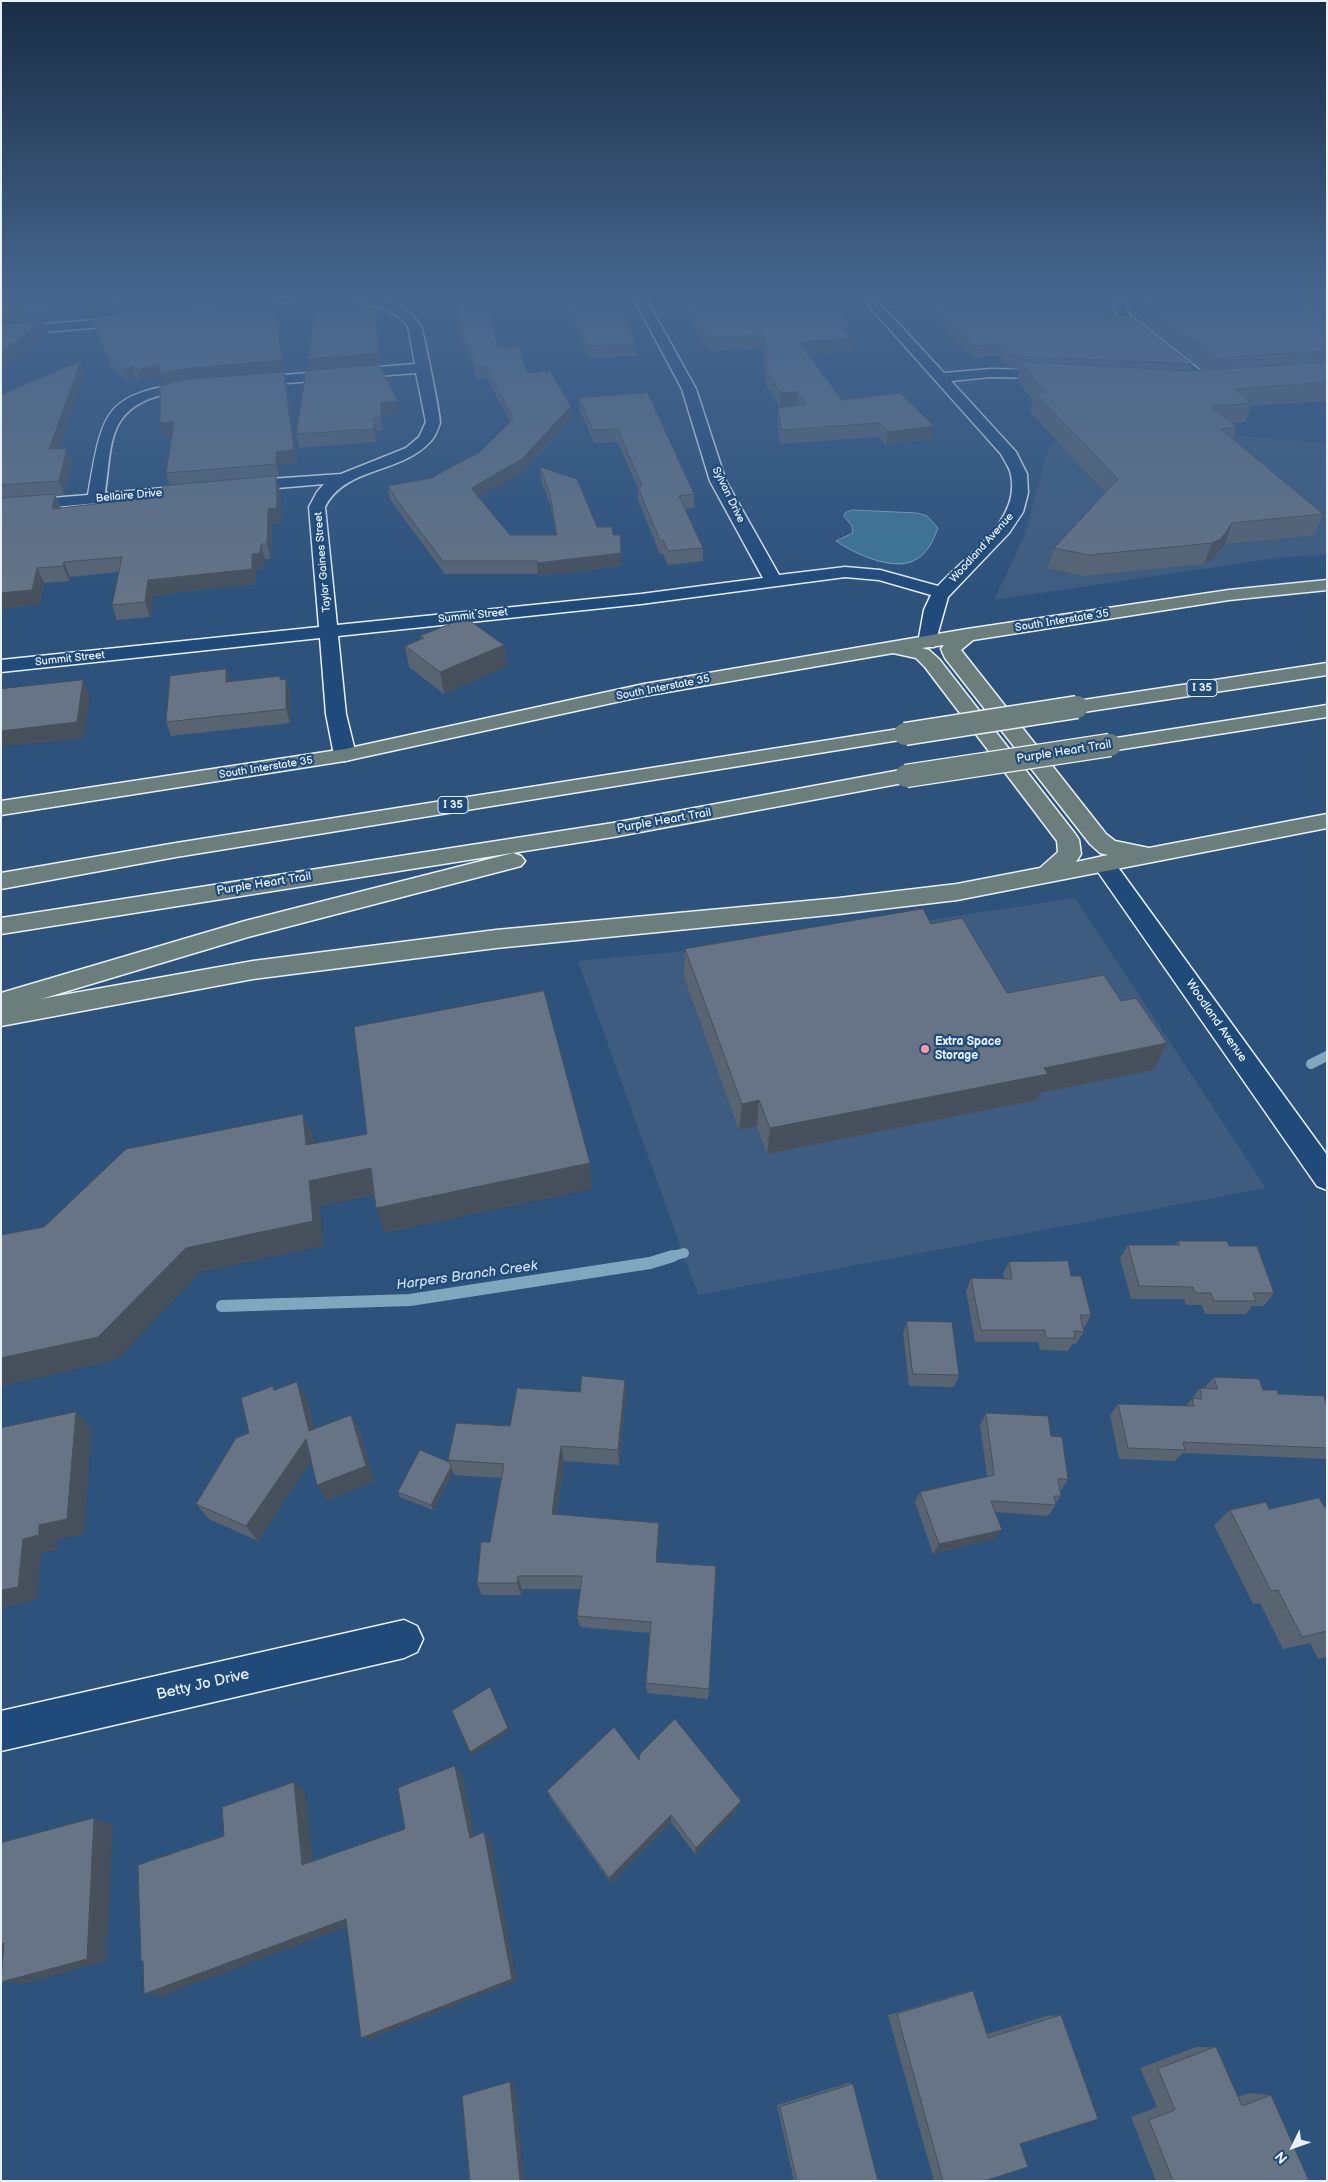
<!DOCTYPE html>
<style>
body{margin:0}
#map{position:relative;width:1328px;height:2182px;overflow:hidden;background:#2d527c;font-family:"Balsamiq Sans",sans-serif}
canvas{display:block}
.frame{position:absolute;inset:0;border:2px solid #e8f1f8;pointer-events:none}
.north{position:absolute;left:1268px;top:2122px;width:50px;height:50px;-webkit-text-stroke:4px #1f4a7a;paint-order:stroke;rotate:228deg;font-size:14px;font-weight:700;line-height:20px;text-align:center;color:#e8f1f8}
.north::after{content:'';display:block;margin:auto;width:18px;height:22px;background:#e8f1f8;clip-path:polygon(50% 0,100% 100%,50% 72%,0 100%)}
</style>
<div id="map">
<canvas width="1328" height="2182"></canvas>
<div class="frame"></div>
<div class="north">N</div>
</div>
<script>
const ctx = document.querySelector('canvas').getContext('2d');
ctx.lineJoin = 'round';
function paint(path, color) { ctx.fillStyle = color; ctx.fill(path, 'evenodd'); }
function strokePath(path, color, width, dash) { ctx.strokeStyle = color; ctx.lineWidth = width; ctx.lineCap = dash ? 'butt' : 'round'; ctx.setLineDash(dash || []); ctx.stroke(path); }
function write(font, color, halo, rows, align = 'center') {
  ctx.font = font + ' "Balsamiq Sans",sans-serif'; ctx.lineWidth = 4.5; ctx.setLineDash([]); ctx.textBaseline = 'middle'; ctx.strokeStyle = halo; ctx.fillStyle = color; for (const [text, x, y, turn = 0] of rows) {
    ctx.save(); ctx.translate(x, y); ctx.rotate((+turn || 0) * Math.PI / 180); ctx.textAlign = isNaN(turn) ? turn : align; if (halo) ctx.strokeText(text, 0, 0); ctx.fillText(text, 0, 0); ctx.restore();
  }
}
const built = new Path2D(`
 M1225 435 1327 443V555L1283 557 994 600 1025 534 1050 443Z
 M1075 898 1266 1188 698 1295 578 961 790 941Z`);
const water = new Path2D(`
 M853 510 917 513 927 516 938 528C933 541 927 555 913 561 892 571 853 553 836 541L853 533 852 526 844 516 845 513Z`);
const streamFar1 = new Path2D(`
 M1311 1064 1327 1056
 M669 1257 684 1253`);
const stream = new Path2D(`
 M222 1306 410 1300 650 1263 673 1256`);
const minor = new Path2D(`
 M273 297H297L291 301 239 311 233 307 235 304Z
 M347 297C370 295 397 299 414 317 416 320 419 323 421 326 424 335 441 418 440 423 438 429 434 439 429 443 399 474 345 467 325 507L337 625 641 594 763 578 710 481 682 389 633 297H645L696 389 726 481 779 575 845 567 880 570 938 586C965 556 1021 522 1011 475 1010 468 1004 460 1001 454L861 297H874L944 373 990 369 1056 370 1063 374 1056 378 990 377 951 381 1016 452 1027 474 1028 493 1023 512 1009 533 948 597 934 647H920L918 643 924 610 931 595 879 580 845 577 641 604 338 636 346 714 356 755 352 759 345 761 338 759 334 755 326 714 320 638 1 672V660L319 627 309 507 317 492 324 484 242 491 234 486 242 481 341 474 406 448 419 437 426 422 416 373 248 386 241 382 248 378 415 364 408 326C392 307 370 305 349 300Z
 M1113 297H1125L1126 308 1131 316 1212 380 1214 383 1212 386H1202L1121 321 1114 308Z
 M129 317 135 321 134 324 1 336V328Z
 M196 382 201 383 203 386 201 389C187 392 172 393 158 396 106 411 112 448 105 493L199 485 205 487 207 490 205 493 1 512V502L88 495C103 409 103 393 196 382Z
 M1104 856 1112 859 1327 1155V1190L1317 1186 1096 869 1092 864 1096 859Z
 M404 1620 417 1626 423 1639 417 1652 404 1658 1 1751V1711Z`);
const major = new Path2D(`
 M1327 580V590L1229 600 973 640 961 650 1106 834 1115 841 1149 848 1327 814V828L957 900 839 914 496 948 253 979 1 1026V1006L253 961 496 930 839 898 957 884 1040 868 1058 852 1057 841 925 667 916 658 893 653 644 696 345 761 1 815V801L345 749 644 684 967 629 1229 590ZM944 645 941 649 945 658 1090 844 1100 853 1108 855 1076 862 1081 854 1079 840 1076 835 939 659 929 650 922 648Z`);
const highway = new Path2D(`
 M1327 663V675L1077 713 1070 711 1067 707 1070 703 1077 701Z
 M1327 705V717L1110 751 1103 749 1100 745 1103 741 1110 739Z
 M905 728 912 730 915 734 912 738 176 857 1 889V873L176 843Z
 M906 769 914 771 917 776 914 781 613 837 1 934V918L613 823Z
 M513 853 521 856 525 861 521 866 248 937 1 1011V993L245 921Z`);
const highwayBridge = new Path2D(`
 M905 734 1077 707
 M906 776 1110 745`);
const wall = new Path2D(`
 M1 297H274L276 306 285 373H284L287 385 297 463 279 465V477H276L280 491 281 523H272L271 559H265L264 568 256 569V584L154 595 150 617 117 620 112 605 119 572 70 577 69 581 44 583 39 605 1 609V395L81 361 85 374 60 448 72 462 64 495 56 496 61 508 161 496 170 485 166 473 172 435 164 436 160 423 164 385 161 377 140 382 136 378 128 382 111 367 91 318 85 303 63 320 43 323 47 334 1 371Z
 M445 297H527V302L489 310 498 348 527 373 571 406 572 418 523 472 478 497 510 535H556L551 507 541 480 540 467 597 527 613 535 622 566 538 576V574H445L407 523 390 499 388 486 431 478 480 452 510 422 487 378 476 379 472 359 462 343 456 304Z
 M561 297H613L636 344V356L589 358Z
 M675 297H833L845 312V319L851 338 849 351 808 355 842 400 932 439 886 445 877 437 780 444 777 422 778 408 797 406 780 407 766 385 763 348 709 351Z
 M917 297H1092L1106 317 1192 364 1190 371 1203 370 1139 320 1144 302 1327 320V401L1251 406 1245 422 1232 423 1237 427 1233 439 1323 514 1314 535 1225 544 1213 559 1204 564 1083 576 1048 568 1054 548 1105 493 1030 412 1032 400 1017 379 1019 369 1008 368 999 356 972 358 920 301V299H919Z
 M377 314 379 325 380 365 365 366 401 414 383 416V431H376V442L299 448 296 434 311 370Z
 M648 393 694 494V508L685 509 703 548V561L668 565 663 554H660L638 500V489L618 442 594 443 580 411 579 398Z
 M420 636 504 645 507 666 444 694 409 667 405 646 421 640Z
 M226 669 230 682 280 676 281 679H286L290 693V723L171 736 166 722Z
 M931 924 1007 993 1154 1070 1040 1093 1037 1100 767 1154 757 1127 739 1130 684 977 685 949Z
 M1178 1241 1229 1246 1274 1293 1264 1306H1252L1246 1314H1205L1202 1305H1186L1184 1299H1131L1120 1258 1128 1245H1175Z
 M1009 1262 1071 1276 1091 1315 1084 1328H1083L1084 1332 1076 1344H1072L1068 1351 1040 1350 1038 1342H975L966 1291 971 1278H1004L1003 1274Z
 M907 1321 959 1375 954 1387 909 1386 903 1333Z
 M1214 1377 1278 1394 1327 1406V1459L1183 1453 1175 1461 1119 1459 1110 1415 1118 1404 1186 1406 1200 1388H1204Z
 M625 1380 626 1396 619 1465 564 1461 557 1514 659 1536 657 1562 709 1689 708 1699 647 1693 646 1683 650 1633 580 1627 577 1616 581 1589H522L521 1595H482L477 1583 490 1542 501 1478 454 1475 453 1472 433 1510 400 1497 398 1492 449 1462 448 1460 510 1426 580 1392Z
 M275 1390 307 1399 314 1429 360 1431 374 1482 327 1500 317 1485 311 1461 258 1541 209 1519 196 1504 249 1433Z
 M986 1413 1051 1436 1068 1479 1061 1490H1060L1061 1496 1055 1504 1056 1505 1048 1516 995 1512V1539L933 1554 915 1502 920 1492 987 1477 980 1425Z
 M1327 1507V1657L1318 1659 1310 1643 1283 1649 1260 1603 1253 1604 1214 1525 1230 1510Z
 M639 1760 738 1809 695 1854 671 1822 611 1883 551 1799 547 1791Z
 M973 1991 987 2034 1047 2016 1061 2015 1020 2144 984 2181H934L888 2015 962 1993Z
 M1196 2047H1216L1238 2097 1249 2093 1271 2095 1309 2181H1156L1131 2117 1157 2107 1140 2068Z
 M848 2083 853 2084 878 2181H794L777 2105Z`);
const shadedWall = new Path2D(`
 M73 297H82L85 303 63 320 43 322 47 334 1 371V313Z
 M184 297H265L189 309 91 318 86 305Z
 M274 297 276 306 285 373H284L287 385 297 463 279 465V477L276 464 164 386 161 377 140 382 136 370Z
 M498 297H527V302L487 311 486 299Z
 M536 297H549L536 300Z
 M841 312H845L844 324H843L844 315Z
 M377 314 379 325 380 365 311 371 308 359Z
 M842 328H851L849 351 798 355 799 342Z
 M81 361 85 374 55 463 49 449Z
 M132 366 136 378 128 382 124 369Z
 M797 392 796 405 780 407 781 393Z
 M398 401 401 414 383 416V431L381 418V403Z
 M571 406 572 418 523 472 472 501 471 488Z
 M374 418 376 431V442L374 429Z
 M174 422 178 435 164 436 160 423Z
 M934 426 932 439 886 445 888 432Z
 M67 448 72 462 64 495 59 481Z
 M276 476 280 491 281 523H272L271 559 267 544 268 509Z
 M55 494 61 509H52Z
 M1232 523 1225 544 1213 559 1204 564 1212 543Z
 M261 544 265 559 264 568 256 569V584L154 595 150 617 145 602 148 580 252 554Z
 M621 553 622 566 538 576 537 563Z
 M64 562 70 577 69 581 63 566Z
 M37 568 44 583 39 605 1 609V593Z
 M504 645 507 666 444 694 440 672Z
 M226 669 231 683 226 682Z
 M286 679 290 693V723L286 709Z
 M83 680 90 696 84 738 1 747V731Z
 M1167 1043 1154 1070 1040 1093 1037 1100 767 1154 770 1128 1044 1068Z
 M759 1100 757 1127 739 1130 742 1104Z
 M303 1114 314 1140 317 1171 306 1145Z
 M590 1163 592 1189 385 1233 376 1208Z
 M371 1168 380 1194 320 1206 323 1246 201 1272 117 1360 1 1386V1358L186 1248 309 1181Z
 M625 1380 626 1396 619 1465 618 1450Z
 M297 1382 307 1399 319 1447 309 1431Z
 M76 1412 92 1429 84 1534 57 1540V1550L41 1553 37 1600 1 1608V1590L23 1539 39 1525Z
 M351 1415 360 1431 374 1482 327 1500 317 1485Z
 M306 1439 315 1455 258 1541 246 1526Z
 M561 1446 564 1461 555 1527 552 1514Z
 M451 1467 453 1472 433 1510 431 1505Z
 M659 1523V1536L656 1574V1562Z
 M1002 1530 995 1539 933 1554 939 1544Z
 M518 1576 522 1589 521 1595 517 1583Z
 M490 1687 510 1731 472 1755 470 1752Z
 M455 1766 462 1774 476 1844 470 1838Z
 M294 1782 305 1790 314 1871 302 1865Z
 M741 1801 738 1809 695 1854 696 1848Z
 M671 1815V1822L611 1883 609 1878Z
 M94 1818 113 1825 106 1961 24 1984 1 1982Z
 M484 1832 490 1839 517 1981 372 2038H361Z
 M346 1919 357 1923 162 1996 144 1994Z
 M4 1943 27 1946 1 1953V1944Z
 M514 2081 524 2181H520L510 2082Z`);
const building = new Path2D(`
 M1 297H73L59 308 1 313Z
 M83 297H184L86 305Z
 M257 297H274L282 360 181 369 160 374V364L136 370 132 366 124 369 106 355 91 317 186 309Z
 M318 297H347L377 314 378 353 308 359Z
 M455 297H498L486 299 498 348 519 346 527 373 550 371 571 406 522 459 471 488 510 535H557L550 494 540 467 577 479 597 527H612L613 535H620L621 553 537 563V561H443L404 510 388 486 431 478 480 452 513 419 486 366 475 367 470 348 461 331Z
 M566 297H613L636 344 588 346Z
 M683 297H833L845 312H841L844 315 841 316 851 328H842L851 338 799 342 842 400 900 393 934 426 888 432 879 423 781 430 778 408 807 404 797 392 781 393 767 371 764 335 709 338Z
 M929 297H1092L1106 317 1129 315 1192 364 1011 356 1002 344 974 346Z
 M1147 297H1296L1324 320H1327V351L1217 358 1144 302Z
 M42 321 1 353V325Z
 M81 361 49 449 67 448 59 481 1 485V395Z
 M1020 361 1189 371 1327 362V382L1235 389 1252 403 1211 406 1237 427 1221 429 1323 514 1232 523 1221 539 1212 543 1089 555 1054 548 1118 479 1034 392H1045Z
 M379 365 398 401 381 403V418H374V429L296 434 306 371Z
 M284 372 294 450 276 452V464L166 473 174 422 160 423V386L182 380Z
 M648 393 694 494 679 496 703 548 668 551 663 540H660L638 487 642 486 618 429 593 430 579 398Z
 M276 476 277 508 268 509 267 544H261L260 553 252 554V569L148 580 145 602 112 605 122 557 64 562 63 566 37 568 32 590 1 593V498L55 494 52 509 161 496 163 486Z
 M466 618 504 645 440 672 405 646 424 638 420 636Z
 M226 669V682L280 676V680L286 679V709L166 722 170 676Z
 M83 680 77 722 1 731V689Z
 M923 909 931 924 962 918 1007 993 1104 975 1121 1001 1136 998 1167 1043 1044 1068 1048 1074 770 1128 759 1100 742 1104 685 949Z
 M544 991 590 1163 376 1208 371 1168 309 1181 313 1221 186 1248 98 1337 1 1358V1235L44 1227 126 1149 303 1114 306 1145 367 1134 354 1027Z
 M1178 1241H1227L1229 1246H1257L1274 1293H1253L1256 1301H1214L1211 1293H1195L1193 1287 1139 1286 1128 1245H1179Z
 M1068 1261 1071 1276H1081L1091 1315H1080L1084 1332 1074 1331 1075 1338H1046L1045 1330H981L971 1278 1012 1279 1009 1262Z
 M907 1321 952 1322 959 1375 913 1374Z
 M582 1376 625 1380 618 1450 561 1446 552 1514 659 1523 656 1562 716 1566 709 1689 646 1683 651 1622 577 1616 582 1576H518L517 1583H477L481 1542H490L504 1464 448 1460 456 1423 510 1426 517 1388 580 1392Z
 M1214 1377 1259 1379 1263 1390H1277L1278 1394 1324 1396 1327 1406V1448L1183 1442 1185 1450 1128 1448 1118 1404 1194 1406 1192 1398 1202 1399 1200 1388 1217 1389Z
 M297 1382 309 1431 351 1415 366 1466 317 1485 306 1439 246 1526 196 1504 236 1438 249 1433 241 1398 273 1386 274 1390Z
 M76 1412 67 1519 39 1525V1535L23 1539 18 1587 1 1590V1428Z
 M986 1413 1048 1416 1051 1436 1062 1437 1068 1479H1058L1061 1496H1054L1056 1505 991 1501 1002 1530 939 1544 920 1492 994 1475Z
 M420 1450 449 1462 451 1467 431 1505 398 1492Z
 M1319 1498 1325 1508 1327 1507V1631L1302 1637 1278 1590 1271 1591 1230 1510 1266 1502 1269 1509Z
 M490 1687 508 1728 470 1752 452 1711Z
 M675 1719 741 1801 696 1848 671 1815 609 1878 547 1791 614 1727 639 1760 640 1754Z
 M455 1766 470 1838 484 1832 512 1979 361 2038 346 1919 144 1994 143 1961H141L138 1865 224 1836 222 1807 294 1782 302 1865 405 1829 398 1788Z
 M94 1818 87 1959 1 1982 4 1943 1 1944V1843Z
 M973 1991 988 2038 1061 2015 1098 2119 1020 2144 1028 2167 984 2181H943L897 2014Z
 M1216 2047 1242 2106 1271 2095 1309 2181H1173L1149 2120 1175 2110 1158 2069Z
 M510 2082 520 2181H470L462 2096Z
 M853 2084 878 2181H797L780 2107Z`);
const markers = [
 [925,1049,5,"#ff9aa2"]
];
const farStreetnames = [
 ["Sylvan Drive",728,495,64],
 ["Bellaire Drive",129,496,-5],
 ["Woodland Avenue",982,548,-48],
 ["Taylor Gaines Street",323,562,-95],
 ["Summit Street",473,616,-6],
 ["South Interstate 35",1062,621,-9],
 ["Summit Street",70,659,-6],
 ["South Interstate 35",663,688,-11],
 ["South Interstate 35",266,768,-9]
];
const shields = [
 [1202,688,30],
 [453,805,30]
];
const shieldNames = [
 ["I 35",1202,688],
 ["I 35",453,805]
];
const streetNames = [
 ["Purple Heart Trail",1064,752,-9],
 ["Purple Heart Trail",664,821,-10],
 ["Purple Heart Trail",264,884,-9],
 ["Woodland Avenue",1216,1021,55]
];
const poiNames = [
 ["Extra Space",935,1042],
 ["Storage",935,1056]
];
const waterNames = [
 ["Harpers Branch Creek",467,1276,-8]
];
const nearStreetnames = [
 ["Betty Jo Drive",203,1685,-13]
];
paint(built, '#3e5c7f');
paint(water, '#3d7698');
strokePath(water, '#81a7be', 1);
strokePath(streamFar1, '#81a7be', 10);
strokePath(stream, '#81a7be', 12);
strokePath(minor, '#e8f1f8', 3);
strokePath(major, '#e8f1f8', 3);
strokePath(highway, '#e8f1f8', 3);
paint(minor, '#1f4a7a');
paint(major, '#6c7e7c');
paint(highway, '#6c7e7c');
strokePath(highwayBridge, '#e8f1f8', 25, []);
strokePath(highwayBridge, '#6c7e7c', 22);
paint(wall, '#586472');
paint(shadedWall, '#47515d');
paint(building, '#667485');
strokePath(building, '#47515d', 1);
const sky = ctx.createLinearGradient(0, 0, 0, 602);
sky.addColorStop(0, '#192d44');
sky.addColorStop(0.49, '#46668e');
sky.addColorStop(1, '#46668e00');
ctx.fillStyle = sky;
ctx.fillRect(0, 0, 1328, 602);
for (const [x, y, r, color] of markers) { const dot = new Path2D(); dot.arc(x, y, r, 0, 2 * Math.PI); ctx.fillStyle = color; ctx.fill(dot); strokePath(dot, '#1f4a7a', 2); }
write('11px', '#e8f1f8', '#1f4a7a', farStreetnames);
for (const [x, y, w] of shields) { const box = new Path2D(); box.roundRect(x - w / 2, y - 8.5, w, 17, 4); ctx.fillStyle = '#1f4a7a'; ctx.fill(box); strokePath(box, '#e8f1f8', 1); }
write('bold 11px', '#e8f1f8', null, shieldNames);
write('12px', '#e8f1f8', '#1f4a7a', streetNames);
write('bold 12px', '#e8f1f8', '#1f4a7a', poiNames, 'left');
write('italic 14px', '#cedfea', '#1f4a7a', waterNames);
write('15px', '#e8f1f8', '#1f4a7a', nearStreetnames);
</script>
